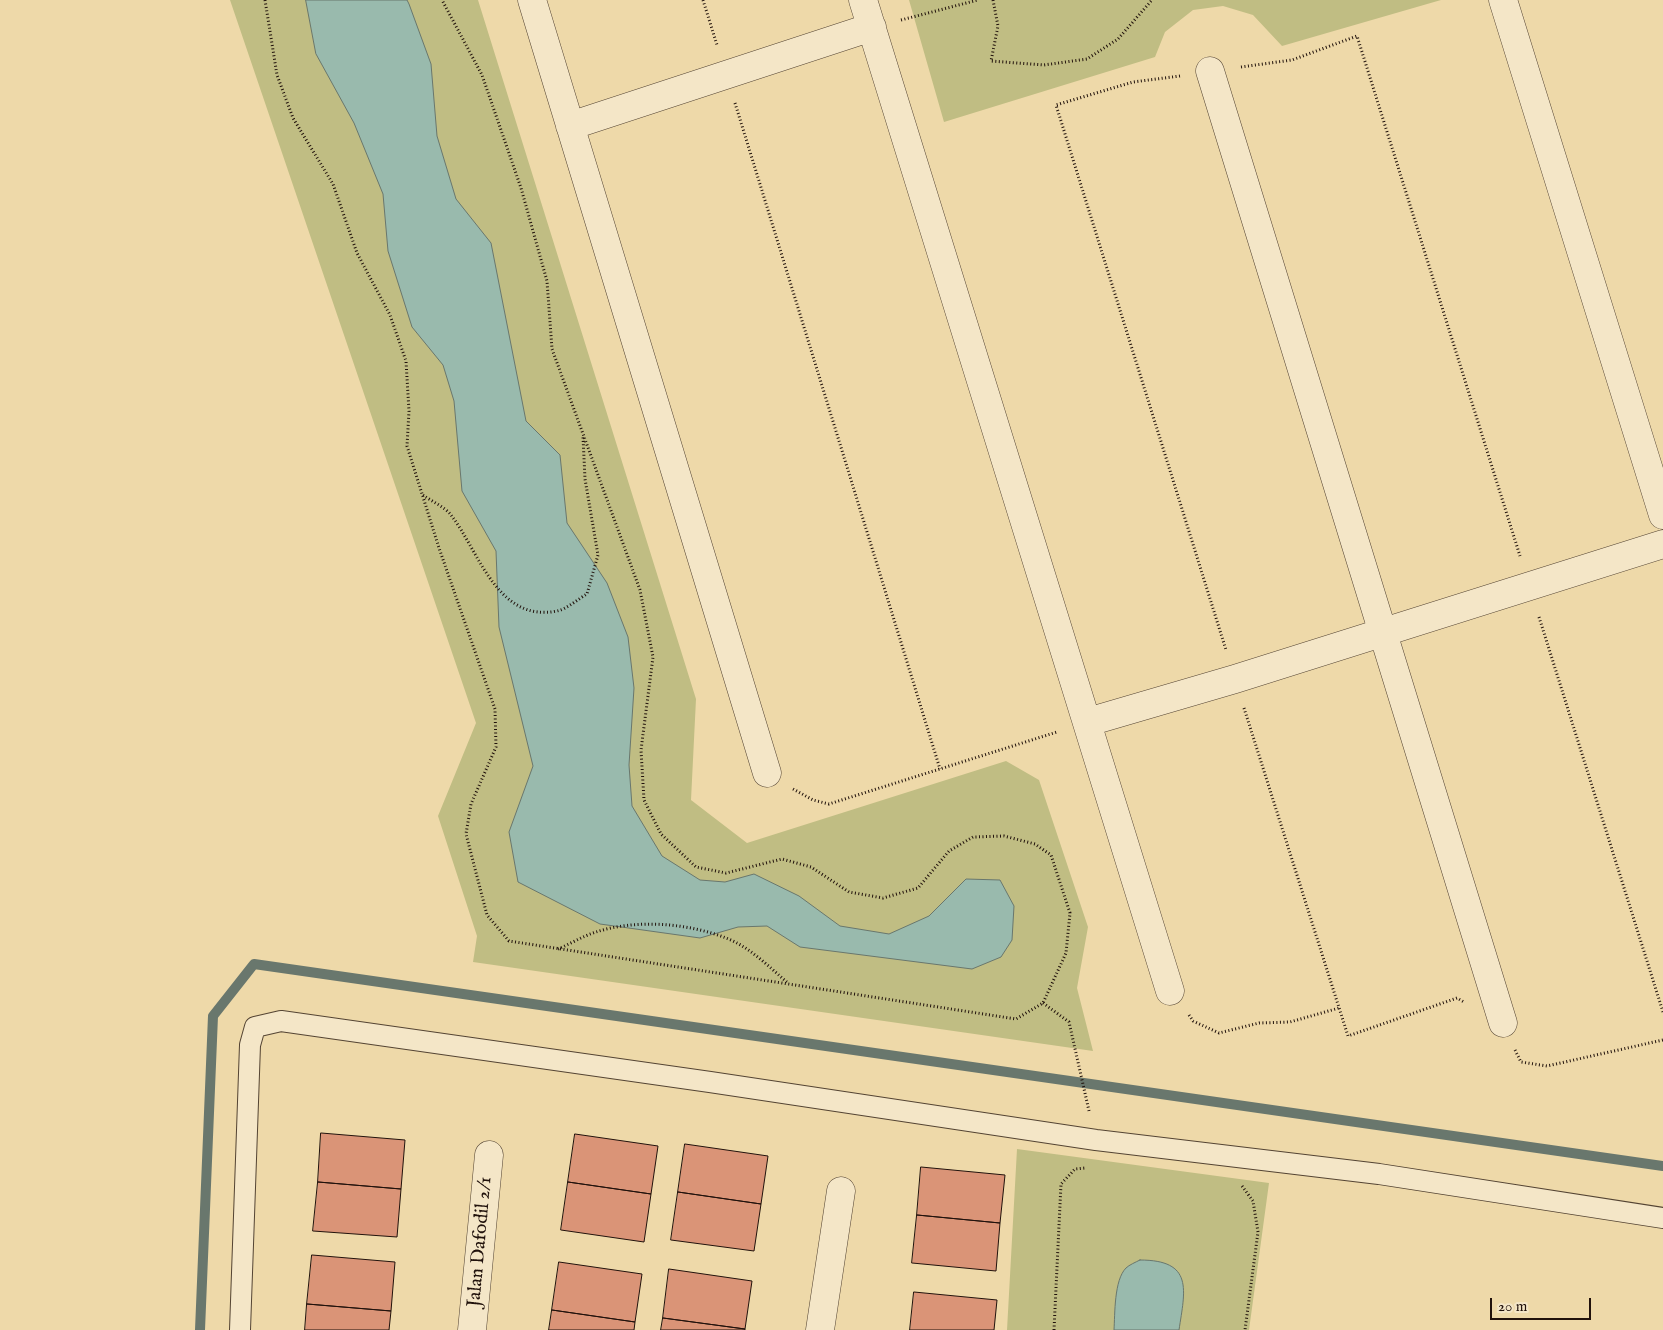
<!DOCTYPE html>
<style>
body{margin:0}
#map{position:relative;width:1663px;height:1330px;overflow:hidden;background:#eed9a9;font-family:"IM FELL English",serif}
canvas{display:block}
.scale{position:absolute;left:1490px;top:1298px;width:101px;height:22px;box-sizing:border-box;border:2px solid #21120c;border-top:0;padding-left:6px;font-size:15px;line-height:18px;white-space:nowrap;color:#21120c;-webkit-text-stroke:4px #f4e6c7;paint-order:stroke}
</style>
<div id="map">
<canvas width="1663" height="1330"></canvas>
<div class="scale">20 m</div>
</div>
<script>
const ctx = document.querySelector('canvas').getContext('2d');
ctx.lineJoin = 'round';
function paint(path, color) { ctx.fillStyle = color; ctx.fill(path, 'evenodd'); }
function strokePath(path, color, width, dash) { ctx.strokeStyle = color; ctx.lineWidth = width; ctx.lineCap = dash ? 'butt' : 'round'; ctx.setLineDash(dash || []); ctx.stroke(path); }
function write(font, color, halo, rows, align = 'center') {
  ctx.font = font + ' "IM FELL English",serif'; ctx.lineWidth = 4; ctx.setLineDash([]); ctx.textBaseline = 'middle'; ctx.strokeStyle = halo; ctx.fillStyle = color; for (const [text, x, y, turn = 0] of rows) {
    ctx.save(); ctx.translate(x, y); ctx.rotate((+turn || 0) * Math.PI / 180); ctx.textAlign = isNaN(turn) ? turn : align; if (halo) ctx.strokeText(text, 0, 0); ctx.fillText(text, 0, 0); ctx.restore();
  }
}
const green = new Path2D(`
 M230 0H478L696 699 691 800 747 843 1006 761 1039 780 1088 927 1077 988 1093 1051 473 962 477 936 438 816 476 723Z
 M909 0H1441L1282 46 1253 15 1223 6 1193 10 1165 32 1155 57 944 122Z
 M1017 1149 1269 1183 1249 1330H1007Z`);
const water = new Path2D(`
 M306 0H407L409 4 431 64 437 136 456 199 491 243 526 421 560 455 567 523 607 583 628 637 634 688 629 765 632 806 662 856 700 880 725 882 754 874 799 896 840 926 889 934 929 916 966 879 1000 880 1014 906 1012 940 1001 957 972 969 800 947 767 926 738 927 700 938 600 924 518 882 509 832 533 766 499 627 496 551 462 491 454 401 443 365 412 327 388 251 383 194 354 123 316 54Z
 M1140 1260C1194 1260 1185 1290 1179 1330H1114C1115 1314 1114 1280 1126 1268 1129 1265 1136 1262 1140 1260Z`);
const stream = new Path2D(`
 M200 1330 213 1016 254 964 1663 1166`);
const building = new Path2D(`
 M321 1133 405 1140 401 1189 318 1182Z
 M575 1134 658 1146 651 1194 568 1182Z
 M685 1144 768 1156 761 1204 678 1192Z
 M921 1167 1005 1175 1000 1223 917 1215Z
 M318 1182 401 1189 397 1237 313 1231Z
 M568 1182 651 1194 644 1242 561 1230Z
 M678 1192 761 1204 754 1251 671 1240Z
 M917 1215 1000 1223 996 1271 912 1263Z
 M312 1255 395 1262 391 1311 307 1304Z
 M559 1262 642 1274 635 1322 552 1310Z
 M669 1269 752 1281 745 1329 663 1318Z
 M914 1292 997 1300 994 1330H910Z
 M307 1304 391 1311 389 1330H305Z
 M552 1310 635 1322 634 1330H549Z
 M663 1318 745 1329V1330H661Z`);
const path = new Path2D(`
 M265 0 277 75 293 118 333 184 357 253 390 315 406 361 409 411 407 446 439 548 495 709 496 747 471 804 466 834 487 915 509 941 1016 1019 1043 1003 1066 953 1070 913 1051 855 1035 844 1004 836 973 837 949 851 918 888 883 898 849 892 811 867 782 859 726 873 696 867 661 834 644 800 641 750 653 657 640 590 552 349 547 281 521 188 482 75 442 0
 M703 0 717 45
 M993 0 998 26 991 61 1044 65 1087 59 1118 39 1152 0
 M901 20 978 0
 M1241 67 1292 60 1357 36 1520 556
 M1180 76 1133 82 1056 105 1226 650
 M735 103 940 769
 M423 495C431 501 445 507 451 515 479 551 497 623 557 611 567 609 578 599 587 594L598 555 585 479 583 437
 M1539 617 1663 1012
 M1244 708 1348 1036 1457 998 1464 1002
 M793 789 813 800 829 804 1057 732
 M558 949C570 944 583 936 596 932 636 919 688 923 726 938 750 947 769 967 788 983
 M1043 1003 1069 1022 1089 1111
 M1189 1015 1193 1021 1219 1033 1259 1023 1290 1022 1339 1008
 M1515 1050 1521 1062 1547 1066 1663 1040
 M1242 1186 1253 1201 1258 1232 1245 1330
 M1054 1330 1061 1184 1075 1169 1085 1168`);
const lane = new Path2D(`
 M240 1330 250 1045 255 1027 281 1021 710 1082 1096 1140 1379 1174 1663 1218`);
const street = new Path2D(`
 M532 0 767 773
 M863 0 1170 991
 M1503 0 1663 515
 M1210 71 1503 1023
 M570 126 872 27
 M1088 722 1235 679 1663 544
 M472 1330 489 1155
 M820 1330 841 1191`);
const streetNames = [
 ["Jalan Dafodil 2/1",481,1242,-85]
];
paint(green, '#c0bd83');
paint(water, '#99baad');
strokePath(water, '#69776d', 1);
strokePath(stream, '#69776d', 10);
paint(building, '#da9477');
strokePath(building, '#21120c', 1);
strokePath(lane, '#544433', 22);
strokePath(street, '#544433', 29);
strokePath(path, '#21120c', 3, [1, 2.5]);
strokePath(lane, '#f4e6c7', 20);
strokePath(street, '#f4e6c7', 28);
write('19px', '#21120c', '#f4e6c7', streetNames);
</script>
